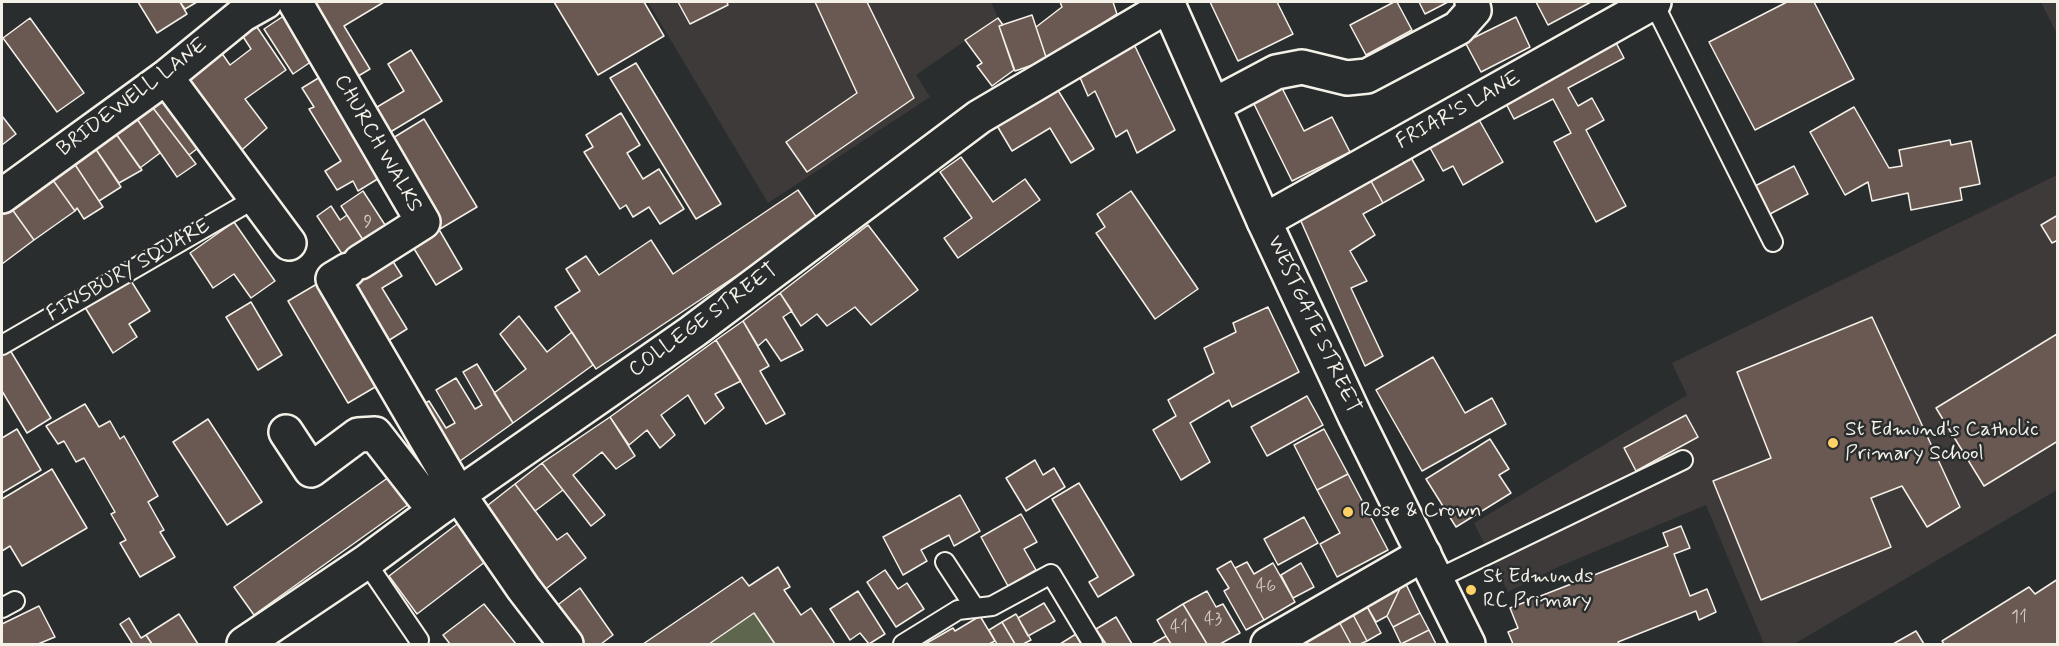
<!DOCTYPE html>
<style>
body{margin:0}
#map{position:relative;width:2059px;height:646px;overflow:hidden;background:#2a2d2e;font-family:Mynerve,sans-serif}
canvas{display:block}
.frame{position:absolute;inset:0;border:3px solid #f4f1e8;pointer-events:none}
</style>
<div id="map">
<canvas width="2059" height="646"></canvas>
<div class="frame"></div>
</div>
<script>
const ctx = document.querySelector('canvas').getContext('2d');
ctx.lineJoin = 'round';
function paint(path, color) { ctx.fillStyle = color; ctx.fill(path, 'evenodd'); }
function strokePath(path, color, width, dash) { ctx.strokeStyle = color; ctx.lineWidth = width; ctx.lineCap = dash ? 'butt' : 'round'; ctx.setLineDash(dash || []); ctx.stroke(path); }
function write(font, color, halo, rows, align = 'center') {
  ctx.font = font + ' Mynerve,sans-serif'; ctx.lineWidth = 5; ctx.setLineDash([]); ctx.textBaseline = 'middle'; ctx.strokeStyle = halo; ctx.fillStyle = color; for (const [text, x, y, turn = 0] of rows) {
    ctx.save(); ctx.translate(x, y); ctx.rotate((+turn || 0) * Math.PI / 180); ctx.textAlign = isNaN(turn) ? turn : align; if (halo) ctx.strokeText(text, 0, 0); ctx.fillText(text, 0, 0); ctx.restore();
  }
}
const built = new Path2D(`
 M648 2H991L998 18 916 75 930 97 768 203Z
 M2041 2H2057V34Z
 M2057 175V490L1794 644H1764L1706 505 1558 567 1508 592 1474 523 1687 395 1672 363Z`);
const green = new Path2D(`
 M754 613 775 644H709Z`);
const building = new Path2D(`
 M138 2H180L187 14 157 33Z
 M180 2H197L185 9Z
 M315 2H384L344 26 370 69 355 78 311 4Z
 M554 2H644L664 36 598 75Z
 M678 2H727L728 5 690 24Z
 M815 2H867L914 98 807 172 786 142 857 93Z
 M1060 2H1113L1117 14 1047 60 1036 27 1062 7Z
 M1210 2H1277L1293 34 1238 61Z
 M1394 2H1397L1412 30 1366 55 1350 25Z
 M1419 2H1448L1425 14Z
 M1536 2H1591L1548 25Z
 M1787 2H1814L1854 79 1755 130 1709 42Z
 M288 13 318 57 293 74 264 29Z
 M1032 15 1047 60 1015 71 999 26Z
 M1516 17 1530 47 1481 72 1465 42Z
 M30 18 84 93 57 112 3 38Z
 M998 18 1003 25 999 26 1014 70 992 86 977 66 982 63 965 40Z
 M255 24 286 70 245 99 267 128 236 155 182 81 221 52 230 65 251 49 242 35Z
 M1612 35 1624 58 1568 88 1578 106 1592 98 1604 120 1586 130 1626 206 1596 222 1554 142 1571 133 1553 99 1514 119 1501 94Z
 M1132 40 1175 130 1137 153 1127 130 1116 137 1095 91 1088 96 1078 73Z
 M411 50 442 101 387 134 372 110 404 91 388 64Z
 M636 63 721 204 696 219 610 78Z
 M325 74 389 172 358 191 353 181 337 190 325 171 341 161 309 109 314 107 302 88Z
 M1056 87 1094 149 1071 163 1050 128 1012 151 996 124Z
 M1282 88 1304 131 1332 117 1350 152 1292 181 1253 102Z
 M170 90 206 158 198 148 189 155 150 104Z
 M150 104 196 164 177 177 135 116Z
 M1854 107 1889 168 1902 166 1899 150 1950 140 1951 145 1971 141 1980 184 1960 188 1962 200 1911 210 1908 193 1872 201 1868 182 1845 195 1810 132Z
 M1474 111 1503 162 1463 185 1453 166 1443 171 1425 139Z
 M621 113 640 145 627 153 643 179 659 169 684 209 660 224 649 207 633 217 626 205 620 209 584 152 593 147 586 135Z
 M2 116 16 134 2 145Z
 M135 116 160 153 140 168 114 131Z
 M424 119 477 207 440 229 388 141Z
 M114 131 142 170 119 183 93 145Z
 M93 145 121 187 99 201 72 160Z
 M1406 149 1424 180 1383 203 1366 172Z
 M961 157 993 202 1025 179 1040 200 958 258 944 238 972 218 940 172Z
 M72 160 103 207 84 219 77 208 75 211 50 176Z
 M1794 166 1808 194 1770 214 1755 186Z
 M1366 172 1383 203 1363 214 1375 235 1350 251 1367 281 1351 288 1383 356 1365 366 1296 210Z
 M50 176 75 211 34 240 9 205Z
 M798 190 819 221 596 369 555 307 580 291 566 269 586 256 599 275 651 240 673 274Z
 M363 191 389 231 367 246 341 206Z
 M1131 191 1198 289 1155 319 1096 233 1105 227 1097 214Z
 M9 205 34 240 2 264V210Z
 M331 206 340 220 347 215 367 246 346 260 317 216Z
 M2058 215V240L2052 243 2041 225Z
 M234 222 275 281 251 298 234 274 213 288 190 253Z
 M868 225 918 290 871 325 855 307 827 326 817 314 801 326 780 293Z
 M437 226 462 269 436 285 410 242Z
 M389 255 402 276 382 288 407 329 383 344 345 281Z
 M128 276 150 311 129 324 137 337 113 353 83 304Z
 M322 281 382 383 348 403 288 301Z
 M780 293 792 311 783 317 803 350 781 361 766 339 758 346 743 321Z
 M251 302 282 355 258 370 226 317Z
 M1268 307 1299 372 1232 407 1229 400 1190 423 1210 462 1181 480 1153 430 1176 416 1168 400 1214 373 1204 348 1236 332 1233 323Z
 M519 316 547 352 572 332 593 365 513 423 494 393 526 369 500 334Z
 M1872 317 1960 507 1927 527 1902 486 1871 498 1891 547 1761 600 1713 481 1771 458 1737 372Z
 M743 321 769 366 760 371 785 414 766 424 716 340Z
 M2057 334 2058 441 1984 486 1936 408Z
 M716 340 741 381 715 394 724 408 705 424 688 395 661 415 675 435 660 448 647 430 629 445 610 417Z
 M10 350 51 418 27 433 2 391V355Z
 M1433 357 1465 413 1492 398 1506 424 1422 471 1376 390Z
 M477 364 513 423 453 466 418 407 429 401 446 428 455 423 436 390 456 378 475 409 482 405 463 372Z
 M1307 396 1323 425 1267 456 1251 427Z
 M85 404 99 427 110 421 120 439 124 436 158 496 148 502 164 530 160 532 175 557 140 577 120 543 126 540 111 514 115 512 84 458 76 462 64 441 58 444 46 426Z
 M1686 415 1698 437 1636 471 1624 448Z
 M610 417 635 456 616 469 602 452 573 475 605 515 591 526 542 463Z
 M208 419 262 502 227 525 173 442Z
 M17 429 41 470 2 493V438Z
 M1324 429 1348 474 1317 490 1294 445Z
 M1490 439 1509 469 1499 475 1511 493 1456 527 1426 479Z
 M1035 460 1043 475 1054 468 1065 487 1026 511 1006 478Z
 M542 463 563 490 535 511 515 484Z
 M52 469 87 528 22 566 10 546 2 551V499Z
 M1348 474 1388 550 1337 577 1320 544 1340 533 1317 490Z
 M389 477 409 504 254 615 234 587Z
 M1079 483 1134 575 1098 597 1089 582 1098 577 1052 499Z
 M515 484 557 540 567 533 586 558 543 591 483 509Z
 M960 495 980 531 954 546 949 535 921 550 927 561 903 575 883 537Z
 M1021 514 1037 542 1024 549 1036 570 1008 586 981 537Z
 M469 515 498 552 417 614 389 576Z
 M1304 517 1318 543 1278 565 1264 539Z
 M1681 526 1690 548 1674 554 1690 596 1707 589 1716 612 1699 620 1696 611 1618 642 1619 644H1513L1508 632 1518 628 1510 608 1668 546 1663 533Z
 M1231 561 1264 620 1246 630 1224 591 1229 588 1217 569Z
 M1247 562 1254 574 1273 563 1295 602 1264 620 1235 568Z
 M1301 563 1314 587 1293 598 1281 575Z
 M778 567 790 587 784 590 801 615 811 608 835 644H775L754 613 709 644H643L742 577 749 586Z
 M885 570 898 589 907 583 924 609 896 627 867 582Z
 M2058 579V644H1944L1942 641 2029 587 2035 594Z
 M1404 580 1420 613 1393 627 1387 616Z
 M1404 580 1387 616 1376 622 1365 603Z
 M580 588 613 635 601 644H582L555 607Z
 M858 591 885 634 869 644 860 633 850 640 830 609Z
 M1207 591 1216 607 1223 604 1240 633 1220 644H1207L1183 604Z
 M1044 603 1055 621 1028 636 1018 618Z
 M1365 603 1381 633 1367 641 1351 611Z
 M484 604 516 644H450L443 635Z
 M1183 604 1207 644H1171L1166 636 1157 620Z
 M39 606 55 637 38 644H2V624Z
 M1351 611 1367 641 1360 644H1351L1337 618Z
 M1420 613 1429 630 1401 644 1393 627Z
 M179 614 198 644H152L146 635Z
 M1016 614 1031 640 1023 644H1015L1002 622Z
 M980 616 995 641 989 644H925L953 628 955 631Z
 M1116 617 1132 644H1106L1096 629Z
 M129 618 141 638 146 635 152 644H130L132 643 120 624Z
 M1337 618 1351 644H1297Z
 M1002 622 1015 644H997L989 630Z
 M1429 630 1436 644H1401Z
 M1916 631 1924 644H1893Z
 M1079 633 1086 644H1060L1076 634Z
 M1166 636 1171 644H1152Z`);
const service = new Path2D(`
 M1653 2 1773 242
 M2 345 256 198
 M366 562 419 640
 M945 562 975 608
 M1437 579 1683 460
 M2 608 15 601
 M903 644 958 610 992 606 1051 574 1093 644`);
const minor = new Path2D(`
 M295 2 423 222 360 262
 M166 77 289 243
 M1214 105 1276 72 1302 67 1347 78 1367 76 1458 28 1474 10 1472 2
 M2 196 166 77 242 15 265 2
 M1264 221 1654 2
 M348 270 333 279 459 495 523 588 566 644
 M286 432 311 470 358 435 375 434 435 511
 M244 644 366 562 435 511 692 332 979 117 1169 5
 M1268 644 1424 554`);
const tertiary = new Path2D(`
 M1167 2 1264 221 1355 416 1468 644`);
const markers = [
 [1833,443,6,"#ffd166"],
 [1348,512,6,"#ffd166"],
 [1471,590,6,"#ffd166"]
];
const numberNames = [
 ["9",368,223],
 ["46",1266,587],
 ["11",2019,618],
 ["43",1213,620],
 ["41",1179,628]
];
const streetNames = [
 ["BRIDEWELL LANE",133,98,-37],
 ["FRIAR'S LANE",1459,111,-29],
 ["CHURCH WALKS",377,144,60],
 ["FINSBURY SQUARE",129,271,-30],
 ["COLLEGE STREET",704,321,-36],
 ["WESTGATE STREET",1313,325,65]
];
const poiNames = [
 ["St Edmund's Catholic",1845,431],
 ["Primary School",1845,455],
 ["Rose & Crown",1360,512],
 ["St Edmunds",1483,578],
 ["RC Primary",1483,602]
];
paint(built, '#3d3a39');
paint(green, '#5e674e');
paint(building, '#6a5953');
strokePath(building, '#f4f1e8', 1.5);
strokePath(service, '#f4f1e8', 22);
strokePath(minor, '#f4f1e8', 38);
strokePath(tertiary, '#f4f1e8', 38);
strokePath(service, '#2a2d2e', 18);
strokePath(minor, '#2a2d2e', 33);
strokePath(tertiary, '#2a2d2e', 33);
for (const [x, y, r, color] of markers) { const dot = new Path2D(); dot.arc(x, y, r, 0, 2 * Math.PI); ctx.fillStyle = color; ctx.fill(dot); strokePath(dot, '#2a2d2e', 2); }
write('18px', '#d2cbc3', null, numberNames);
write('21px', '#f4f1e8', '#2a2d2e', streetNames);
write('21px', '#f4f1e8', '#2a2d2e', poiNames, 'left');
</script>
